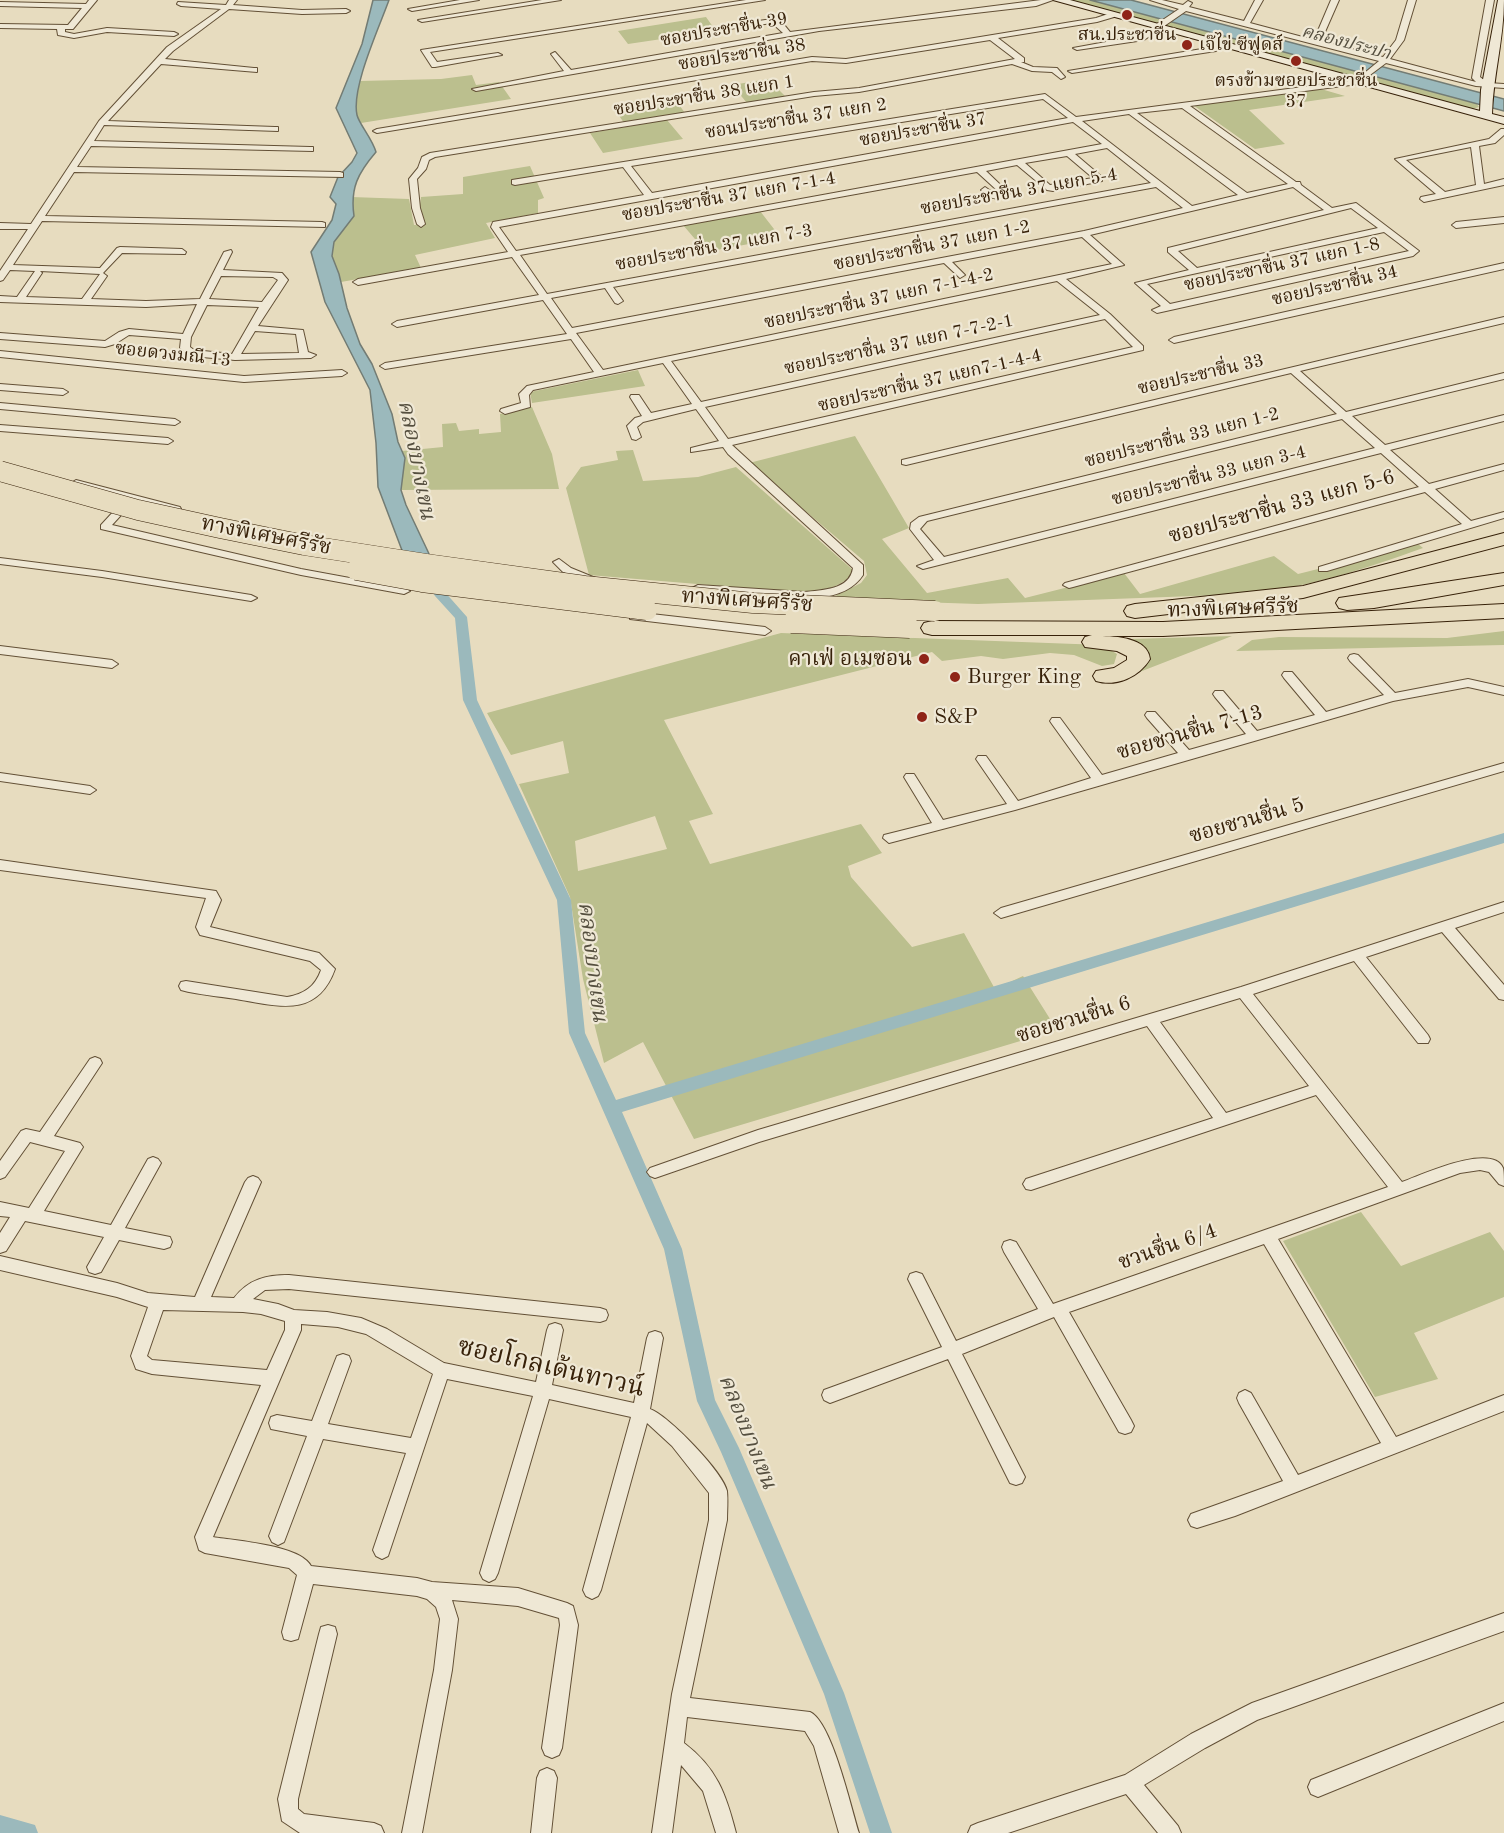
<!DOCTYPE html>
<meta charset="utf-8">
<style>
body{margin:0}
canvas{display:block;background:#e7dcbf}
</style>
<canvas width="1504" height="1833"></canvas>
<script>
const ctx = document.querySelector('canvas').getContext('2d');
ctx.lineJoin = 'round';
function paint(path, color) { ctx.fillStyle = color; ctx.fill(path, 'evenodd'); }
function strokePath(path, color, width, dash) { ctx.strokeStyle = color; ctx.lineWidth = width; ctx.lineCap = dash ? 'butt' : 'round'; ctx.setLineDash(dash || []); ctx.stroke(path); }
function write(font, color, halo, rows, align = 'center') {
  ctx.font = font + ' "Old Standard TT","Noto Serif Thai",serif'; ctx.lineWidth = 4.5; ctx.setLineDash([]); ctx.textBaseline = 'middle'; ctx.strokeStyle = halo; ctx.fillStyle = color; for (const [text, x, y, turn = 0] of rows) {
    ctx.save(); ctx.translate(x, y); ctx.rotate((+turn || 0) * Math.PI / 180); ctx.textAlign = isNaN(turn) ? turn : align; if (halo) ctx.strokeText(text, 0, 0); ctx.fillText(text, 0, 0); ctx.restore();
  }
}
const green = new Path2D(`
 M1069 0H1090L1476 103 1479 107 1472 109Z
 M706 17 716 31 628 44 618 31Z
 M472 75 476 85 499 82 511 99 361 123C352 111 356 95 360 81L441 79Z
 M768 79 786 97 747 103 732 85Z
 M1321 89 1345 96 1249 110 1285 144 1255 149 1193 105Z
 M658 97 663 104 677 102 685 113 624 123 612 105Z
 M667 120 683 139 603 153 590 133Z
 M530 166 544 198 538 200V213L486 223 495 238 415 255 421 268 341 282 332 256 334 242 354 216 351 197 409 199 414 225H425L420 205 421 197 463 194V177Z
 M760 211 781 238 706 252 683 225Z
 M638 370 645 386 532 403 530 392Z
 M532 407 552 454 559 489 401 490 405 458 402 451 443 447 442 424 456 423 459 431 479 429V434L501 432 500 414Z
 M855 436 909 528 882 539 927 593 1008 578 1025 598 1124 573 1140 594 1274 556 1298 574 1418 544 1423 548C1362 570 1313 586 1248 594L978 604 829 599 861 583 867 575 864 561 749 463Z
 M633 450 643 481 698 477 736 467 854 571C843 587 823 591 805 593L589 575 566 488 581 467 618 460 616 451Z
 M1504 631V645L1236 651 1252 640 1279 637 1447 638Z
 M781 633 1102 645 1117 654 1114 664 1102 666 1074 655 1050 653 1003 659 981 656 942 661 932 652 664 720 713 814 689 821 710 864 861 824 882 853 848 866 851 877 912 947 964 933 995 989 1023 976 1057 1030 694 1139 643 1042 604 1063 583 979 570 897 519 784 569 773 563 741 511 755 487 713ZM655 816 667 849 578 871 575 841Z
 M1232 636 1137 673 1140 645 1131 639Z
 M1361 1212 1401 1266 1490 1232 1504 1251V1297L1414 1333 1438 1379 1375 1397 1283 1241Z`);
const water = new Path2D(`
 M373 0H389C379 28 351 88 357 115 359 124 372 138 376 152 358 173 350 188 354 216L334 242 332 256 339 274 347 308 360 344 372 364 392 414 398 442 405 458 401 490 406 505 431 558 403 553 378 487 376 443 370 390 325 302 311 252 332 220 336 204 330 197 338 177 352 162 357 153 336 108 362 44Z
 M1090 0H1131L1504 99V111Z`);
const canal = new Path2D(`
 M430 573 434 574 444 591 467 617 477 700 571 900 585 1033 616 1100 1504 833V843L622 1112 682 1249 715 1400 739 1448 844 1693 892 1833H870L824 1694 721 1452 697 1401 664 1249 569 1033 557 900 463 700 455 618 435 596 424 577Z
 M0 1815 35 1825 38 1833H0Z`);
const street = new Path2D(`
 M89 0H97L73 29H65V32L74 34 107 28 174 32 178 34 174 36 107 32 74 38 58 35 57 29 0 28V24L68 25 82 8 0 6V2L86 4Z
 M229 0H237L233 5 302 10 346 9 350 11 346 13 302 14 229 9 173 51 165 59 254 68H257V72L161 64 108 121 275 127H278V131L104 125 94 141 310 147H313V151L91 146 77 167 340 172 343 173V177L74 172 45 216 322 222 325 223V227L42 221 13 265 100 268 117 248 120 247 182 249 186 252 185 254 122 253 103 273 107 276 91 299 146 301 200 299 224 252 231 250 232 252 223 270 282 273 288 280 258 326 303 330 308 352 316 355 311 358 235 360 191 356 180 348 181 339 129 335 115 344 105 347 0 339V333L105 341 119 332 129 329 183 334 197 304 146 307 0 302V296L17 297 35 271 10 270 3 280 0 281V271L28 229H0V223L31 224 99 121 167 47 221 9 181 6 177 4 178 2 226 5ZM40 271 100 274 82 299 26 297 42 273ZM221 276 273 277 278 280 262 302 209 299ZM207 305 259 307 232 354 194 350 190 347 191 337ZM255 331 296 334 299 353 241 354Z
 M460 0H479L412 11 408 9Z
 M542 0H561L422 22 418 20Z
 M746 0H765L430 52 437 62 498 53 502 55 435 67H432L421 50Z
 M1041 0H1053L1036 6 819 31 476 91 472 89 564 71 551 54 555 52 571 70 783 33 772 23 715 31V27H718L772 19 781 21 790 32Z
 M1150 0H1162L1183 5 1188 1 1192 3 1189 7 1244 21 1255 0H1263L1250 23 1314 40 1331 0H1339L1321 41 1383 57 1396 40 1408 0H1416L1404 40 1390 59 1476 82 1472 78 1486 0H1494L1480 77 1488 83 1504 84V88L1476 86 1386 63 1358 84 1190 106 1296 182H1300L1301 185 1332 208 1356 203 1419 251 1413 256 1157 313 1152 310 1161 306 1135 283 1189 270 1168 252V248L1324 210 1293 187 1090 235 1124 265 1066 279 1110 314 1143 346V350L732 445 863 565V575C841 609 780 597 745 595 728 593 710 594 694 590L692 588 698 585 804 592C822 590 850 590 853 568L728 454 723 447 691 452V448L719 441 696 409 643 422 637 427 641 437 636 440 632 439 627 426 635 418 642 416 630 397 631 395H639L651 413 692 404 663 363 533 390 529 395 530 407 505 414 500 411 501 409 521 403 519 394 527 386 594 372 571 339 385 369 380 366 385 363 567 334 543 300 397 327 392 324 397 321 539 295 512 257 358 285 353 282 358 279 508 252 491 227 493 222 644 195 623 167 515 185 512 184V180L1045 94 1076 117 1356 80 1379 61 1186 11 1144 40 1077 50 1073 48 1139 36 1179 9ZM1043 99 1068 118 652 193 631 166ZM1182 108 1288 184 1247 193 1137 113ZM1129 114 1238 195 1192 206 1082 121ZM1073 122 1102 144 516 251 499 227ZM1107 148 1151 183 547 294 520 255 977 172 1000 193 995 194 985 187 981 190C989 200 1000 201 1010 194L986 171 1017 165 1047 190 1053 191 1102 181V177L1075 154ZM1067 156 1093 178 1050 185 1025 163ZM1156 187 1183 208 1084 231 572 328 551 298 605 288 615 303 618 304 623 301 613 287ZM1351 208 1378 228 1197 268 1178 251ZM1384 232 1409 251 1170 304 1147 284ZM1082 237 1112 264 603 370 576 333 944 263 960 278 965 275 952 262ZM1057 281 1100 315 701 402 671 361ZM1105 319 1133 347 728 439 705 407Z
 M1111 13 1115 15 1114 17 1097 22 998 38 1024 58V62H1021L1033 67 1057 68 1065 77 1061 79 1052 72 1032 71 1012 64 859 92 814 96 435 157 429 160 426 169 417 179 420 208 425 224 421 227 417 224 412 208 409 179 418 168 422 157 430 153 814 92 859 88 1015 59 990 40 846 63 812 61 377 133 373 131 377 129 812 57 846 59 1096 18Z
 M1219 43 1226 45 1216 51 1072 73 1068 71 1214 47Z
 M1501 129H1504V135L1495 143 1479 146 1484 184 1504 179V185L1424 202 1420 199 1421 197 1436 194 1395 159 1489 139ZM1471 147 1476 185 1445 192 1406 160Z
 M1504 217V223L1456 228 1452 225 1456 222Z
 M1504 263V269L1174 343 1169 340 1174 337Z
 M1504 317V323L1300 371 1346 412 1504 373V379L1352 416 1385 445 1504 415V421L1390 450 1429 484 1504 464V470L1435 489 1471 521 1504 512V518L1327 571H1319V567L1462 524 1425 492 1073 587 1069 588 1063 585 1065 583 1419 487 1381 453 923 569 917 566 934 560 910 529 911 523 919 517 1337 414 1291 373 906 465 902 464V460ZM1342 419 1375 448 944 557 920 529 927 521Z
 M0 351 244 376 342 370 347 373 342 376 244 382 0 357Z
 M0 384 63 389 68 392 63 395 0 390Z
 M0 403 175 419 180 422 175 425 0 409Z
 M0 425 168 438 173 441 168 444 0 431Z
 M76 480 180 507 181 509 176 512 134 501 112 525 301 569 404 588 410 591 404 594 301 575 101 529V525L125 499 72 485 71 483Z
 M0 558 102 571 251 595 257 598 251 601 102 577 0 564Z
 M559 559 571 568 598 579 592 582 563 572 553 562Z
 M634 612 765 627 771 631 765 635 630 619V613Z
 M0 646 112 660 118 664 112 668 0 654Z
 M1354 654 1358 655 1395 693 1468 679 1504 687V695L1468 687 1393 701 1015 810 889 843 883 838 884 835 932 823 904 777 906 774H914L943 820 1007 804 976 759 978 756H986L1018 801 1091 778 1052 724 1050 721 1052 718H1060L1102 775 1178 753 1147 718 1145 715 1147 712H1155L1189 750 1246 734 1215 697 1213 694 1215 691H1223L1257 731 1315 715 1284 678 1282 675 1284 672H1292L1326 712 1384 695 1350 661 1348 658 1350 655Z
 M1504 763V771L1001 918 994 913 1001 908Z
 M0 773 90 786 96 790 90 794 0 781Z
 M0 860 216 891 221 900 210 927 319 953 335 969C317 1019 278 1006 236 999 218 996 199 995 181 990L179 986 181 982 186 981 287 997C304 994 315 987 321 970L310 961 200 935 196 927 206 898 0 870Z
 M1504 902V912L1455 928 1504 985V1000L1499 999 1442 932 1366 957 1428 1035 1430 1039 1428 1043H1418L1354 961 1253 994 1402 1182C1419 1176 1492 1142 1503 1168 1504 1172 1504 1181 1504 1186L1499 1184 1489 1172 1480 1170 1460 1173 1278 1239 1396 1437 1504 1395V1411L1235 1516 1197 1528 1191 1526 1188 1520 1191 1514 1283 1481 1239 1403 1237 1398 1239 1393 1245 1390 1251 1393 1298 1475 1381 1443 1264 1244 1069 1312 1131 1420 1134 1426 1131 1432 1125 1434 1119 1432 1054 1317 962 1354 1025 1477 1022 1483 1016 1485 1010 1483 948 1359 830 1403 824 1400 822 1395 824 1390 942 1347 908 1279 910 1274 916 1272 922 1274 956 1341 1038 1309 1004 1252 1002 1247 1004 1242 1010 1240 1016 1242 1053 1304 1388 1187 1316 1095 1031 1190 1026 1189 1023 1184 1026 1179 1213 1118 1147 1026 759 1142 655 1178 650 1176 647 1172 650 1168 758 1130 1241 987ZM1240 998 1309 1086 1226 1113 1160 1022Z
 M95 1057 100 1059 102 1063 54 1136 80 1143 83 1147 44 1211 111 1225 148 1159 153 1157 158 1159 161 1163 125 1228 170 1237 172 1242 170 1247 164 1249 119 1240 101 1272 95 1274 89 1272 87 1267 104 1237 25 1221 6 1251 0 1253V1233L10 1217 0 1216V1202L29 1208 65 1151 30 1142 5 1177 0 1179V1161L21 1131 26 1129 40 1132 90 1059Z
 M253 1176 258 1178 261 1182 211 1297 234 1298C249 1279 266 1275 289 1275L600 1308 606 1310 608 1315 606 1320 600 1322 289 1289 265 1290 253 1299 278 1304 294 1310 327 1312 361 1318 387 1329 444 1363 536 1382 547 1330 549 1325 555 1323 561 1325 563 1330 552 1385 634 1403 647 1338 649 1333 655 1331 661 1333 663 1338 650 1409C668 1415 723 1472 727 1491 728 1500 727 1511 727 1520L690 1698 810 1712C832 1722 851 1808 859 1833H839L814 1746 805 1731 687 1717 684 1743C717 1768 726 1794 736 1833H716L703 1791 681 1765 672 1833H652L672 1694 709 1520V1493L672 1446 647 1423 601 1590 598 1596 592 1599 586 1596 583 1590 631 1417 549 1399 498 1573 495 1579 489 1582 483 1579 480 1573 533 1396 447 1379 388 1556 382 1559 376 1556 373 1550 406 1453 323 1439 284 1542 278 1545 272 1542 269 1536 307 1436 271 1429 269 1423 271 1417 277 1415 312 1421 335 1361 337 1356 343 1354 349 1356 351 1361 328 1424 411 1438 433 1374 366 1334 338 1327 301 1324V1330L213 1537C237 1541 300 1545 311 1566L417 1578 432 1582 518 1588 567 1603 573 1606 578 1625 562 1748 559 1755 552 1758 545 1755 542 1748 560 1625 559 1618 518 1606 452 1600 458 1619 452 1670 422 1833H402L434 1670 440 1619 436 1607 427 1599 417 1596 313 1584 298 1639 291 1641 284 1639 282 1632 297 1575 289 1568 205 1553 199 1550 195 1537 261 1385 152 1374 136 1369 131 1356 148 1307 117 1297 0 1270V1256L117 1283 148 1293 195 1297 245 1182 248 1178ZM163 1310 243 1312 261 1314 285 1321V1330L267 1370 152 1360 147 1356Z
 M1504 1613V1631L1257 1720 1205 1748 1144 1785 1178 1826 1181 1833H1158L1126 1794 1008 1833H968L971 1826 978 1823 1125 1775 1191 1734 1252 1703Z
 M328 1625 335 1627 337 1634 298 1799V1809L304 1814 374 1823 381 1826 384 1833H300L282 1821 278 1799 319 1634 321 1627Z
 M1504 1703V1721L1318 1797 1311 1794 1308 1787 1311 1780Z
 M547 1768 554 1771 557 1778 551 1833H531L537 1778 540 1771Z`);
const secondary = new Path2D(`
 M1053 0H1070L1480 111 1481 90 1498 0H1504C1504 39 1493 76 1492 114L1504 117V124Z`);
const highway = new Path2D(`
 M1504 533V545L1303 598 1135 618 1127 616 1124 611 1127 606 1135 604 1303 586Z
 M1504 573V585L1374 608 1347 610 1339 608 1336 603 1339 598Z
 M1504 604V618L1163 636H1099C1116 636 1148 638 1150 659 1139 677 1117 687 1096 681L1093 676 1096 671 1114 668 1127 660V656L1117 651 1085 647 1082 642 1085 637 1092 635H932L924 633 921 628 924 623 932 621 1163 622Z`);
const highwayBridge = new Path2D(`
 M0 471 138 510 220 528 304 545 426 564 585 586 753 603 935 611
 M356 570 422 582 647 610
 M791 623 910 628`);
const markers = [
 [1127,15,6,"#8f2418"],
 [1187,45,6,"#8f2418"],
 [1296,61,6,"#8f2418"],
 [924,659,6,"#8f2418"],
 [955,677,6,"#8f2418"],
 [922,717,6,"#8f2418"]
];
const farStreetnames = [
 ["ซอยประชาชื่น 39",724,30,-10],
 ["ซอยประชาชื่น 38",742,55,-9],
 ["ซอยประชาชื่น 38 แยก 1",704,96,-9],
 ["ซอนประชาชื่น 37 แยก 2",796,119,-9],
 ["ซอยประชาชื่น 37",923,130,-10],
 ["ซอยประชาชื่น 37 แยก 5-4",1019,192,-10],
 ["ซอยประชาชื่น 37 แยก 7-1-4",729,197,-10],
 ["ซอยประชาชื่น 37 แยก 1-2",932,246,-11],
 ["ซอยประชาชื่น 37 แยก 7-3",714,248,-10],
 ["ซอยประชาชื่น 37 แยก 1-8",1282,265,-12],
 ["ซอยประชาชื่น 34",1335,286,-13],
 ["ซอยประชาชื่น 37 แยก 7-1-4-2",879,299,-12],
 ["ซอยประชาชื่น 37 แยก 7-7-2-1",899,345,-12],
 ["ซอยดวงมณี 13",173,355,6],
 ["ซอยประชาชื่น 33",1201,375,-13],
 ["ซอยประชาชื่น 37 แยก7-1-4-4",930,381,-13],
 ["ซอยประชาชื่น 33 แยก 1-2",1182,438,-14],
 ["ซอยประชาชื่น 33 แยก 3-4",1209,476,-14]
];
const farPoinames = [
 ["สน.ประชาชื่น",1127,35],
 ["เจ๊ไข่ ซีฟูดส์",1199,45,"left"],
 ["ตรงข้ามซอยประชาชื่น",1296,81],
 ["37",1296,102]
];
const farWaternames = [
 ["คลองประปา",1346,43,15]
];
const streetNames = [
 ["ซอยประชาชื่น 33 แยก 5-6",1282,507,-15],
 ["ทางพิเศษศรีรัช",266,536,11],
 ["ทางพิเศษศรีรัช",747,601,4],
 ["ทางพิเศษศรีรัช",1233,609,-2],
 ["ซอยชวนชื่น 7-13",1190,733,-16],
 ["ซอยชวนชื่น 5",1247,821,-16],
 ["ซอยชวนชื่น 6",1074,1020,-17],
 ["ชวนชื่น 6/4",1168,1247,-19]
];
const poiNames = [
 ["คาเฟ่ อเมซอน",912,659,"right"],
 ["Burger King",967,677],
 ["S&P",934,717]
];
const waterNames = [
 ["คลองบางเขน",416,460,79],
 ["คลองบางเขน",592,962,83],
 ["คลองบางเขน",747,1432,68]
];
const nearStreetnames = [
 ["ซอยโกลเด้นทาวน์",551,1368,13]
];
paint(green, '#bbbf8e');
paint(water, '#9bb9bc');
strokePath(water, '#737c74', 1.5);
paint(canal, '#9bb9bc');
strokePath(street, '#635036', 2);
strokePath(secondary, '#372109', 2);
strokePath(highway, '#372109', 2);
paint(street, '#efe8d5');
paint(secondary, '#efe8d5');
paint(highway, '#e7dcbf');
strokePath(highwayBridge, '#372109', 21, []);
strokePath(highwayBridge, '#e7dcbf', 20);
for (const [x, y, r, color] of markers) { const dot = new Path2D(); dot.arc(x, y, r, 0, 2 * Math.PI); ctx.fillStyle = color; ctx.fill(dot); strokePath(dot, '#efe8d5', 2); }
write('18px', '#372109', '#efe8d5', farStreetnames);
write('18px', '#372109', '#efe8d5', farPoinames);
write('italic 18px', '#554f3f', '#efe8d5', farWaternames);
write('21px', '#372109', '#efe8d5', streetNames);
write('21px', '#372109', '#efe8d5', poiNames, 'left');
write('italic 22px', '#554f3f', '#efe8d5', waterNames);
write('26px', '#372109', '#efe8d5', nearStreetnames);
</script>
